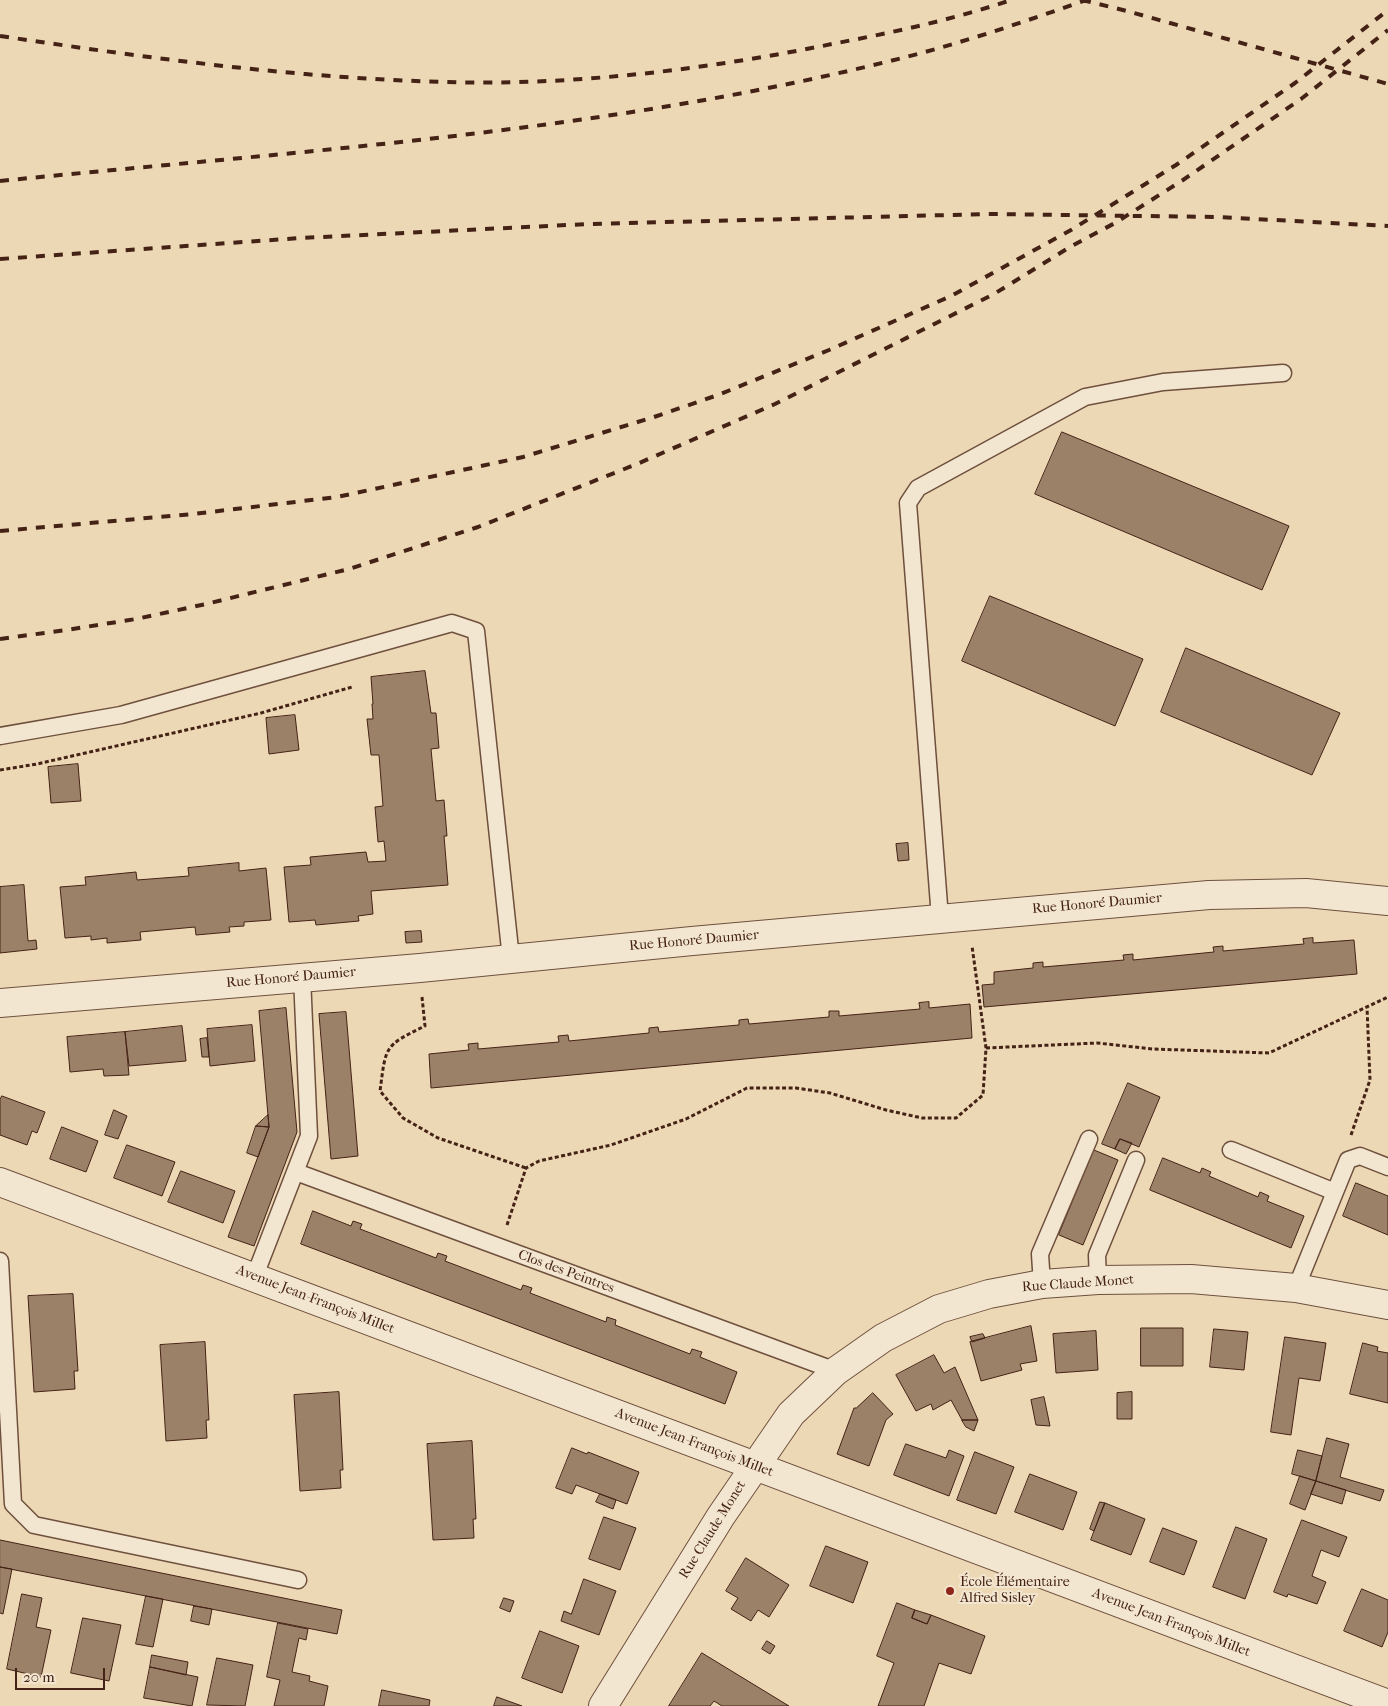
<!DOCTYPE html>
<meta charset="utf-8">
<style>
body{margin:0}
#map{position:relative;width:1388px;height:1706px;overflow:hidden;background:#edd8b6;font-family:"IM FELL French Canon",serif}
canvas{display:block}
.scale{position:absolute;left:15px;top:1668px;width:90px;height:22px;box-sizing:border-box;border:2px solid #442215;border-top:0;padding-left:6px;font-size:15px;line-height:18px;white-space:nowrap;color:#442215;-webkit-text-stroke:4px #f3e6d0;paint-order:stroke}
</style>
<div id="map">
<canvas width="1388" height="1706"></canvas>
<div class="scale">20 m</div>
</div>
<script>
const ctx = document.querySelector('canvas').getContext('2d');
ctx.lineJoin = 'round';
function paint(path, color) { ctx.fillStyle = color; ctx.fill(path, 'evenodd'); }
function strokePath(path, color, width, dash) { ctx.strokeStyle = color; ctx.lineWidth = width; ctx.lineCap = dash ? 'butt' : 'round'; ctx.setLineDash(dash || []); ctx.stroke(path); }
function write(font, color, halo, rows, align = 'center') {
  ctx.font = font + ' "IM FELL French Canon",serif'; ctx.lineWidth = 4; ctx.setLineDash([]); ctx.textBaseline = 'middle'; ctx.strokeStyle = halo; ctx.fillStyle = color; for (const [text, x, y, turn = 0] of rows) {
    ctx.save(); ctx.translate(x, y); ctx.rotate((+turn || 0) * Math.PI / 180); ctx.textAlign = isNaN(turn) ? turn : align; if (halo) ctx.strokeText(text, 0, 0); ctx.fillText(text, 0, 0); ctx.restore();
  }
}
const building = new Path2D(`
 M1062 432 1289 526 1262 590 1035 494Z
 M990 596 1143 659 1115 726 962 661Z
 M1186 648 1340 713 1312 775 1161 712Z
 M425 671 431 713H436L439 748 431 749 436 801 444 800 447 836H444L448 885 371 891 373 914 358 916 359 921 316 925 315 920 289 922 284 867 311 865 310 857 366 852 368 862 386 861 384 841 378 842 375 807 383 806 379 755H371L367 719H373L372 704H373L371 677Z
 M295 715 299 750 269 754 266 718Z
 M78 764 81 801 51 803 48 767Z
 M908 843 909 860 898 861 896 844Z
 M239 863V871L266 868 271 920 244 922V926L229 927 230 932 196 935 195 927 140 932 141 940 107 943V938L91 940V936L65 938 60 887 86 885 85 877 136 872 137 880 189 876 188 868Z
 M24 885 28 941 36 940 37 949 0 953V887Z
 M421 931 422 942 406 943 405 932Z
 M1313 938V943L1354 940 1357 974 984 1007 982 985 994 984V972L1033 968V963L1043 962V967L1124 960 1123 955 1133 954V960L1214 952 1213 947 1223 946V951L1304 944 1303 939Z
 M929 1002V1008L970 1004 972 1038 431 1088 429 1054 469 1050 468 1044 478 1043V1049L559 1042 558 1036 568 1035 569 1041 649 1033V1028L658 1027 659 1032 739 1025V1020L748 1019 749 1024 829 1017V1011H839V1016L920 1009 919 1003Z
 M286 1008 297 1132 254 1246 228 1237 269 1127 259 1011Z
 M346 1012 358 1156 331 1159 319 1014Z
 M252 1025 255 1061 210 1066 207 1029Z
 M182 1026 186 1061 129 1066 125 1032Z
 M125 1032 129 1075 104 1076 103 1069 70 1072 67 1037Z
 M207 1038 209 1057H202L200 1039Z
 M1128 1083 1160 1097 1139 1147 1120 1139 1115 1149 1102 1144Z
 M2 1096 45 1112 37 1133 32 1131 27 1145 0 1135V1100Z
 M114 1110 127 1116 118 1139 105 1135Z
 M268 1115 269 1127 256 1126Z
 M256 1126 269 1127 258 1157 247 1153Z
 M62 1127 98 1141 86 1172 50 1159Z
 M1120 1139 1132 1143 1126 1154 1115 1149Z
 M127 1145 175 1162 162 1196 114 1178Z
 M1094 1150 1118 1160 1083 1245 1059 1235Z
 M1163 1158 1200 1173 1202 1168 1211 1172 1209 1176 1258 1197 1260 1192 1269 1196 1267 1201 1304 1216 1291 1248 1150 1190Z
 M181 1171 235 1191 223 1223 168 1202Z
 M1356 1183 1388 1196V1235L1343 1216Z
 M313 1211 351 1226 353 1221 362 1224 360 1229 436 1258 438 1253 447 1256 445 1261 521 1290 523 1285 532 1288 530 1293 606 1322 607 1317 616 1320 615 1325 690 1354 692 1349 702 1352 700 1357 737 1372 725 1404 301 1244Z
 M73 1294 78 1371H74L75 1389 34 1392 28 1296Z
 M1031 1326 1037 1361 1020 1364 1022 1370 981 1381 970 1342Z
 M1141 1328H1183V1366H1141Z
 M1214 1329 1248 1332 1244 1370 1210 1367Z
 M1096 1331 1098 1370 1056 1373 1053 1334Z
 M983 1334 985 1338 972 1342 970 1337Z
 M1285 1337 1326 1343 1320 1381 1299 1378 1291 1435 1271 1432Z
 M205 1342 209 1420H206L207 1438 166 1441 160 1345Z
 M1363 1343 1378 1347 1377 1351 1388 1353V1403L1350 1394Z
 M934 1355 944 1373 955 1367 978 1420H962L951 1400 933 1410 931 1404 916 1411 896 1375Z
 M339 1392 343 1470H340L341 1488 300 1491 294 1395Z
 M1132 1392V1419H1117V1393Z
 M873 1393 893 1414 886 1420 869 1466 837 1454 854 1408H856Z
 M1044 1397 1050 1426 1036 1425 1031 1400Z
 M962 1420H978L974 1431 966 1427Z
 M1327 1438 1349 1444 1340 1477 1384 1490 1380 1501 1316 1481Z
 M472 1441 476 1519H473L474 1538 433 1540 427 1444Z
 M906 1444 946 1458 949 1450 964 1456 949 1496 894 1475Z
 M572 1448 587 1454 588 1452 639 1472 627 1504 576 1485 572 1494 556 1488Z
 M1298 1450 1322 1456 1316 1481 1292 1474Z
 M975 1452 1014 1467 996 1514 957 1500Z
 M1030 1474 1077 1492 1063 1530 1015 1512Z
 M1300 1476 1316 1481 1305 1510 1290 1504Z
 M1316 1481 1346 1490 1342 1504 1311 1494Z
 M600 1494 616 1500 613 1509 596 1502Z
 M1100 1502 1105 1503 1094 1531 1090 1529Z
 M1105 1503 1145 1519 1131 1555 1091 1540Z
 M604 1517 636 1528 620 1570 589 1559Z
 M1302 1520 1347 1537 1339 1557 1321 1550 1312 1576 1326 1582 1317 1604 1288 1594 1287 1597 1274 1592Z
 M1236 1527 1267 1539 1245 1599 1213 1587Z
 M1163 1528 1197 1541 1184 1575 1150 1562Z
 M0 1540 342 1610 337 1634 0 1567Z
 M826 1546 868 1562 853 1603 810 1586Z
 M746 1558 789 1585 769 1617 758 1610 751 1621 731 1609 738 1598 726 1591Z
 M0 1567 12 1569 3 1614 0 1613Z
 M584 1579 616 1591 599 1635 561 1621 564 1611 571 1614Z
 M1362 1589 1388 1600V1632L1382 1647 1344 1631Z
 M22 1594 42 1598 36 1627 51 1630 41 1677 7 1669Z
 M146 1596 163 1599 153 1647 136 1644Z
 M504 1598 514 1601 510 1612 500 1608Z
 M897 1603 915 1610 912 1618 927 1624 931 1615 985 1636 971 1674 939 1663 924 1706H878L894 1663 877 1656Z
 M194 1606 212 1609 209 1625 191 1621Z
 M915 1610 931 1615 927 1624 912 1618Z
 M83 1618 121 1625 109 1681 71 1673Z
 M278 1623 308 1629 306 1640 299 1638 292 1672 310 1676 309 1681 328 1686 324 1706H274L280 1680 267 1677Z
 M540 1631 579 1646 562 1693 522 1678Z
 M767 1641 775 1646 770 1654 762 1649Z
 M702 1653 789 1706H722L714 1701 710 1706H669Z
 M152 1655 188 1662 186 1675 150 1667Z
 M217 1658 253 1665 245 1706 207 1705Z
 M150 1667 198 1677 192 1706 144 1698Z
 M382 1690 430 1700 429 1706H379Z
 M497 1697 522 1706H494Z`);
const path = new Path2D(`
 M0 770 37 764 261 713 352 687
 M422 997 425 1026C383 1046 386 1047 380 1091L403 1118 438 1138 526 1168
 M986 1048 1097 1043 1153 1049 1269 1053 1388 997
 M1351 1135 1370 1080 1367 1007
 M507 1225 526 1168 539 1161 611 1145 686 1119 747 1088H796L830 1093 886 1110 922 1118H956L983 1095 986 1048 972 946`);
const lane = new Path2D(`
 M0 736 121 715 452 623 476 631 511 959
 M940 918 908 503 918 488 1085 397 1163 382 1283 373
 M1231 1150 1335 1192
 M296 1172 836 1371
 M0 1261 13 1504 34 1525 298 1580
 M254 1278 309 1136 302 977
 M1098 1280 1097 1255 1136 1160
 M1042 1284 1040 1254 1089 1139
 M1296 1288 1348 1160 1360 1156 1388 1167`);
const street = new Path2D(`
 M0 1003 420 968 692 941 1209 895 1306 893 1388 901
 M0 1182 1388 1704
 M603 1706 721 1516 791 1414 836 1371 883 1338 939 1309 989 1294 1042 1284 1098 1280 1191 1279 1296 1288 1388 1305`);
const rail = new Path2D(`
 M1082 0 1127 11 1388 84
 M0 36C148 58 295 78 444 82 574 86 710 69 837 43 895 32 955 19 1011 0
 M0 181C297 151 599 133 890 61 956 45 1021 23 1086 0
 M0 259 301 238 588 224 990 214 1218 217 1388 226
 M0 531 193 514 337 497 523 457 654 417 718 395 829 350 951 296 1071 230 1176 165 1295 83 1388 10
 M0 639 66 630 136 619 206 604 349 569 478 527 637 464 775 404 994 294 1070 247 1115 223 1183 180 1301 99 1388 30`);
const markers = [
 [950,1591,5,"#8f2418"]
];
const streetNames = [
 ["Rue Honoré Daumier",1097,904,-5],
 ["Rue Honoré Daumier",694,941,-5],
 ["Rue Honoré Daumier",291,978,-5],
 ["Clos des Peintres",566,1272,20],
 ["Rue Claude Monet",1078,1284,-4],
 ["Avenue Jean-François Millet",315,1300,21],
 ["Avenue Jean-François Millet",694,1443,21],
 ["Rue Claude Monet",713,1530,-58],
 ["Avenue Jean-François Millet",1171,1623,21]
];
const poiNames = [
 ["École Élémentaire",960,1583],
 ["Alfred Sisley",960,1599]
];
paint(building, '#9c8169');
strokePath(building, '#442215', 1);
strokePath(lane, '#6e503d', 19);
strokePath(street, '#6e503d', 30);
strokePath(path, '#442215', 3, [4, 2.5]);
strokePath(lane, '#f3e6d0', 16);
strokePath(street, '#f3e6d0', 28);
strokePath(rail, '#442215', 4, [9, 9]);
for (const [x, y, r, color] of markers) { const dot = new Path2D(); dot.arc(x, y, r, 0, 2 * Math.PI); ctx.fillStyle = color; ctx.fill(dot); strokePath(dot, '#f3e6d0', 2); }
write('14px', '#442215', '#f3e6d0', streetNames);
write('14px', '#442215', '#f3e6d0', poiNames, 'left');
</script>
